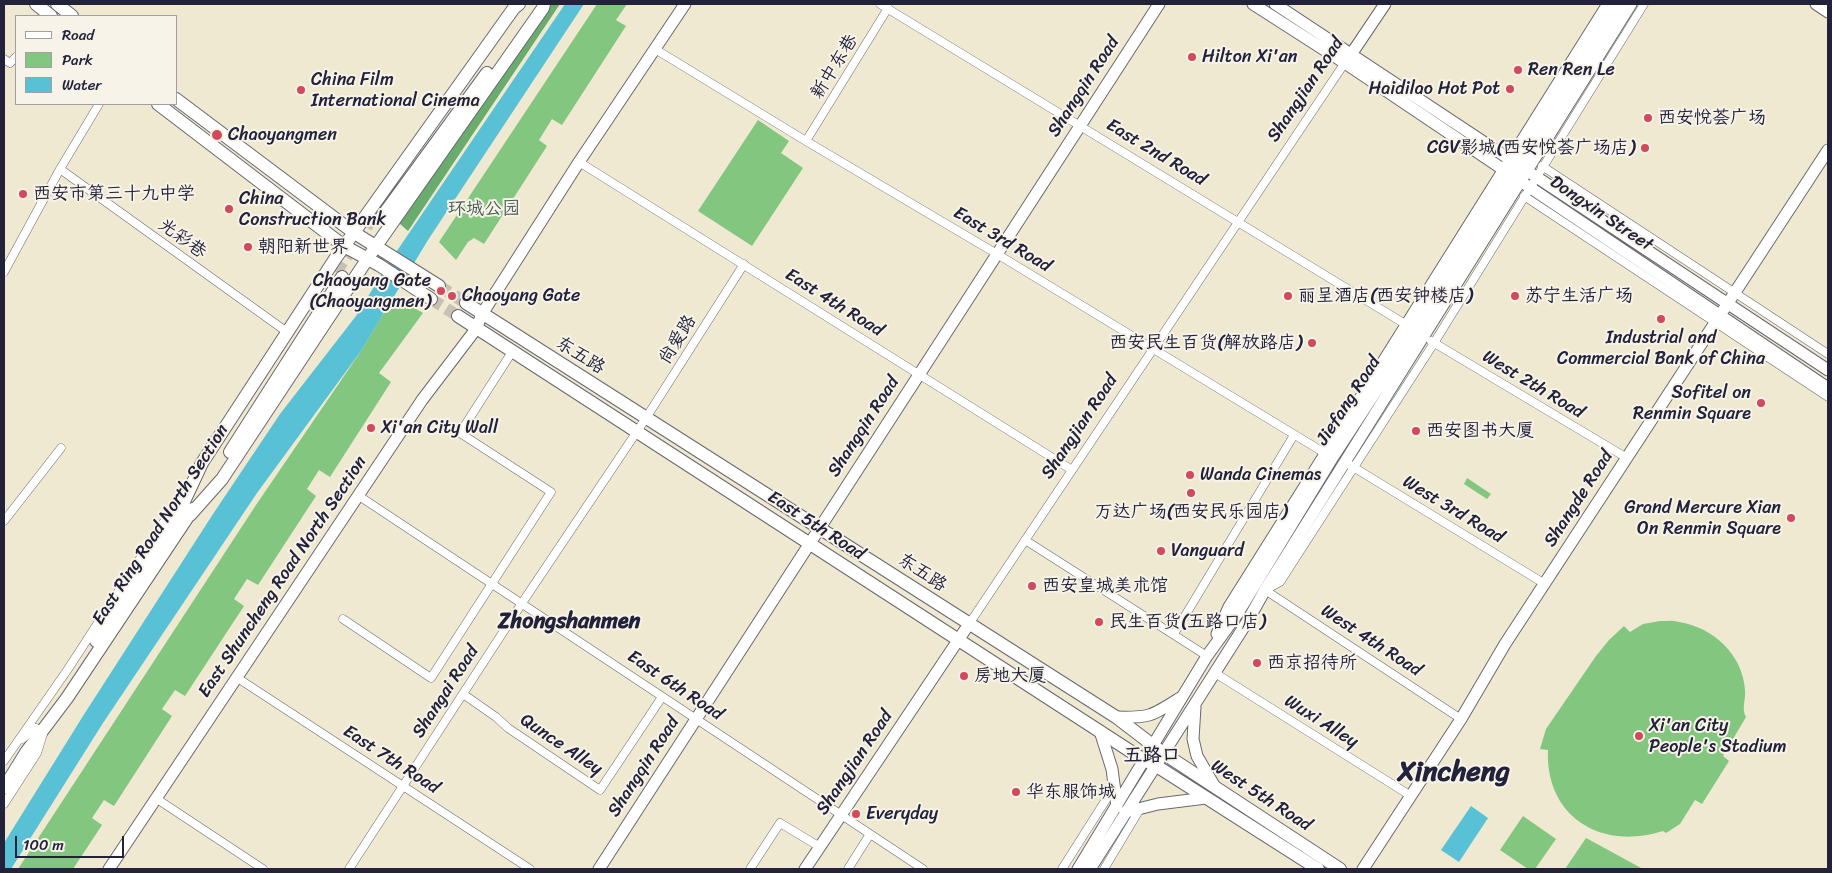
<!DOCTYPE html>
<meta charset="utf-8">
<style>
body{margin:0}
#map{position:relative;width:1832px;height:873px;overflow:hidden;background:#f0e9d1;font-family:Sriracha,sans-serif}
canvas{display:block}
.frame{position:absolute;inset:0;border:5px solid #22223b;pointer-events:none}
.legend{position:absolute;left:15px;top:15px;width:162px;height:90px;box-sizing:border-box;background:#f7f3e8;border:1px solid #a29fa3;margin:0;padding:6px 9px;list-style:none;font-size:15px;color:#22223b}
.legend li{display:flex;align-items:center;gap:10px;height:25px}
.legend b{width:25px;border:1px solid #a29fa3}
.scale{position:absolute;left:15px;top:836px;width:109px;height:22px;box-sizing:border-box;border:2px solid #22223b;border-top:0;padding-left:6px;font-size:15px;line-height:18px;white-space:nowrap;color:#22223b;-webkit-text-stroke:4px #f7f3e8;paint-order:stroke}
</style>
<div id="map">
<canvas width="1832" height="873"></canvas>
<div class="frame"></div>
<ul class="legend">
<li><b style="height:6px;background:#fff"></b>Road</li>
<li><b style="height:14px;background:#83c67f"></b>Park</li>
<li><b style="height:14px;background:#59c1d6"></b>Water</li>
</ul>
<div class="scale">100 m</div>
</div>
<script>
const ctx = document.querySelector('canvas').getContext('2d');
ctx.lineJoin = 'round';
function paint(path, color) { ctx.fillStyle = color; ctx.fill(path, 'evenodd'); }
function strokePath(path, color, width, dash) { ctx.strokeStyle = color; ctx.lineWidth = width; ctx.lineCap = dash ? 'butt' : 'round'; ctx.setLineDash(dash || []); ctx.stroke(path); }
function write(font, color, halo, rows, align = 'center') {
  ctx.font = font + ' Sriracha,"LXGW WenKai TC",sans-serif'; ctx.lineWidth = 4; ctx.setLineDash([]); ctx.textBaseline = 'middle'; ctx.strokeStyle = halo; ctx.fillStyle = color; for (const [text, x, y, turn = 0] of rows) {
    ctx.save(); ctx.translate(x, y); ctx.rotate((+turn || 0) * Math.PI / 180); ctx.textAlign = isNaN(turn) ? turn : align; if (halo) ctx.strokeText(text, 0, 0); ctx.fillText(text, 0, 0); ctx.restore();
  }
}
const green = new Path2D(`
 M597 4H627L616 20 626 26 562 125 552 119 539 140 547 146 484 244 474 238 468 242 456 260 439 242Z
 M758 120 789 141 781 153 803 168 752 246 698 211Z
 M394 296 423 313 379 373 391 382 330 477 319 470 307 489 316 496 258 585 247 579 234 599 244 606 185 696 175 690 162 709 172 716 114 806 104 800 92 818 102 825 73 869H18L256 505 361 351Z
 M1467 478 1491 494 1487 499 1464 484Z
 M1660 621C1666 621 1673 620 1679 622 1713 627 1743 655 1745 690 1746 699 1741 709 1746 717L1723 756 1729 761 1702 804 1695 800 1680 824 1666 833 1663 831C1602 851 1545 817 1548 750L1540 749 1546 729 1596 656 1609 640 1624 626 1630 632 1643 624Z
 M1523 816 1556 839 1535 869H1528L1500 850Z
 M1586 838 1643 869H1565Z`);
const forest = new Path2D(`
 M551 4H560L408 231 399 223 499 75Z`);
const water = new Path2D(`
 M565 4H584L428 240 361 351 257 493 103 723 11 869H4V843L83 716 213 514 280 414 356 316 388 264Z
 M1471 806 1488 818 1459 862 1441 850Z`);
const primaryTunnel = new Path2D(`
 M336 272 375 214
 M439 286 466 303
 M431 299 458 316`);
const street = new Path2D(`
 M880 4 1410 327
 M655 49 806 141 997 254 1328 455
 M4 59 10 63 16 57
 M806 141 888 8
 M579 162 1072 470
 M1542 166 1828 354
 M60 169 287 332
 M1524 196 1828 397
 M4 272 60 169 99 104
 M1431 341 1627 458
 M1350 465 1545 584
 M359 496 923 869
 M4 521 61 448
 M1025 540 1207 656
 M343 619 431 678 551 492 460 433 512 352
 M969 624 1346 61
 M1174 634 1294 435
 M1215 673 1411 796
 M236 677 530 869
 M463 694 496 717 508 728 600 790 662 697
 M1461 719 1265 590 1280 582 1434 343 1644 4
 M22 739 36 728
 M4 761 68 669 182 494
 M157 799 263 869
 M4 804 37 753 43 734
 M349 869 522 603 646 418 744 264
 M750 869 780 823 820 847
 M848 869 870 834
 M1062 869 1114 787
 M1104 869 1140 809`);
const secondary = new Path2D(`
 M1253 4 1345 63 1828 388
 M1275 4 1828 370
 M1816 4 1828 12
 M1352 53 1385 4
 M1217 634 1229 607 1608 4
 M1195 707 1193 739 1197 756 1215 787
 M1116 717C1150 718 1152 716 1180 698
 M1100 731 1112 769 1117 807
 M1126 812 1158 804 1206 798
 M109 869 422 400 476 329 482 314 579 162 685 4
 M599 869 1159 4
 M805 869 969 624
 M1078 869 1207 656 1238 613 1333 457 1416 330 1620 4
 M1090 869 1247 622 1265 590 1631 4
 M1363 869 1461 719 1505 644 1828 150`);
const primary = new Path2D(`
 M36 4 51 16
 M57 4 72 16
 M176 99 353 232 439 286
 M158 104 344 246 379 265 431 299
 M381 218 487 73
 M466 303 1116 717 1163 753 1340 869
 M458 316 1144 760 1155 765 1318 869
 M230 452 342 277
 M180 510 202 463 335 259 514 8 519 4
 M190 515 222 479 376 246 543 8 544 4
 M96 641 184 505
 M4 788 27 751 67 698 193 509`);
const markers = [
 [1192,57,5,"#d1495b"],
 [1518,70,5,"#d1495b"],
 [1510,89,5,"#d1495b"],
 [301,90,5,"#d1495b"],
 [1648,118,5,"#d1495b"],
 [217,135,6,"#d1495b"],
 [1645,148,5,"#d1495b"],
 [23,194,5,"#d1495b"],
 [229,209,5,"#d1495b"],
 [248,247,5,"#d1495b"],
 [441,291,5,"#d1495b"],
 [452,296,5,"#d1495b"],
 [1288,296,5,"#d1495b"],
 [1515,296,5,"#d1495b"],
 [1661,319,5,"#d1495b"],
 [1312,343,5,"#d1495b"],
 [1761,403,5,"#d1495b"],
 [371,428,5,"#d1495b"],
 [1416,431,5,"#d1495b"],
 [1190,475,5,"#d1495b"],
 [1191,493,5,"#d1495b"],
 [1791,518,5,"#d1495b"],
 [1161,551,5,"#d1495b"],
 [1032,586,5,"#d1495b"],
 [1099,622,5,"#d1495b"],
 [1257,663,5,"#d1495b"],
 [964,676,5,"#d1495b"],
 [1639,736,5,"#d1495b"],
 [1016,792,5,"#d1495b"],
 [856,814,5,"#d1495b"]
];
const poiNames = [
 ["Hilton Xi'an",1202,57],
 ["Ren Ren Le",1528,70],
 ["China Film",311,80],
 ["International Cinema",311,101],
 ["Haidilao Hot Pot",1500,89,"right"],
 ["西安悦荟广场",1658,118],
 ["Chaoyangmen",228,135],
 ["CGV影城(西安悦荟广场店)",1635,148,"right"],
 ["西安市第三十九中学",33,194],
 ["China",239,199],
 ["Construction Bank",239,220],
 ["朝阳新世界",258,247],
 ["Chaoyang Gate",431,281,"right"],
 ["(Chaoyangmen)",431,302,"right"],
 ["Chaoyang Gate",462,296],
 ["丽呈酒店(西安钟楼店)",1298,296],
 ["苏宁生活广场",1525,296],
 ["Industrial and",1661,338,"center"],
 ["Commercial Bank of China",1661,359,"center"],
 ["西安民生百货(解放路店)",1302,343,"right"],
 ["Sofitel on",1751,393,"right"],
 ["Renmin Square",1751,414,"right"],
 ["Xi'an City Wall",381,428],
 ["西安图书大厦",1426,431],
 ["Wanda Cinemas",1200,475],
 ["Grand Mercure Xian",1781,508,"right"],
 ["On Renmin Square",1781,529,"right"],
 ["万达广场(西安民乐园店)",1191,512,"center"],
 ["Vanguard",1171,551],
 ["西安皇城美术馆",1042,586],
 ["民生百货(五路口店)",1109,622],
 ["西京招待所",1267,663],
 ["房地大厦",974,676],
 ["Xi'an City",1649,726],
 ["People's Stadium",1649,747],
 ["华东服饰城",1026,792],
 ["Everyday",866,814]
];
const streetNames = [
 ["新中东巷",835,67,-58],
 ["Shangqin Road",1084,87,-57],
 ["Shangjian Road",1306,90,-56],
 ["East 2nd Road",1156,153,31],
 ["Dongxin Street",1601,214,34],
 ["光彩巷",182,239,36],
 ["East 3rd Road",1002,240,31],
 ["East 4th Road",834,303,32],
 ["尚爱路",678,340,-58],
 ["东五路",580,356,32],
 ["West 2th Road",1533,385,31],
 ["Jiefang Road",1349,401,-57],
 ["Shangqin Road",864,427,-57],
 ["Shangjian Road",1080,427,-56],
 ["Shangde Road",1579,499,-57],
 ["West 3rd Road",1453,510,31],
 ["East Ring Road North Section",161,525,-57],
 ["East 5th Road",816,526,33],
 ["东五路",922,573,33],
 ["East Shuncheng Road North Section",283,577,-56],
 ["West 4th Road",1371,641,33],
 ["East 6th Road",675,686,34],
 ["Shangai Road",446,692,-57],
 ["Wuxi Alley",1321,722,32],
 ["Qunce Alley",561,745,34],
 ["East 7th Road",391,760,33],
 ["Shangjian Road",855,763,-56],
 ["Shangqin Road",644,767,-57],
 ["West 5th Road",1261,796,33]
];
const parkNames = [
 ["环城公园",484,209]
];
const neighbourhoodNames = [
 ["五路口",1152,756]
];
const districtNames = [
 ["Zhongshanmen",569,622]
];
const townNames = [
 ["Xincheng",1454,773]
];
paint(green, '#83c67f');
paint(forest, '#6aab6e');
paint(water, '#59c1d6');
strokePath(primaryTunnel, '#c7c1b3', 12, [12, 6]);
strokePath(street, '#6a6870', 9);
strokePath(secondary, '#6a6870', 13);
strokePath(primary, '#6a6870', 14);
strokePath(street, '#fff', 8);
strokePath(secondary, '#fff', 11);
strokePath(primary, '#fff', 12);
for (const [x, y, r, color] of markers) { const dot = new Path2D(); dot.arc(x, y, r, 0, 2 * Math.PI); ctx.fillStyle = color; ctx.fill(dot); strokePath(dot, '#f7f3e8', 2); }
write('18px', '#22223b', '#f7f3e8', poiNames, 'left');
write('18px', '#22223b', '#f7f3e8', streetNames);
write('18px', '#445b53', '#f7f3e8', parkNames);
write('bold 19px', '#22223b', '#f7f3e8', neighbourhoodNames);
write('bold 22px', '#22223b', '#f7f3e8', districtNames);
write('bold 28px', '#22223b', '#f7f3e8', townNames);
</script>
